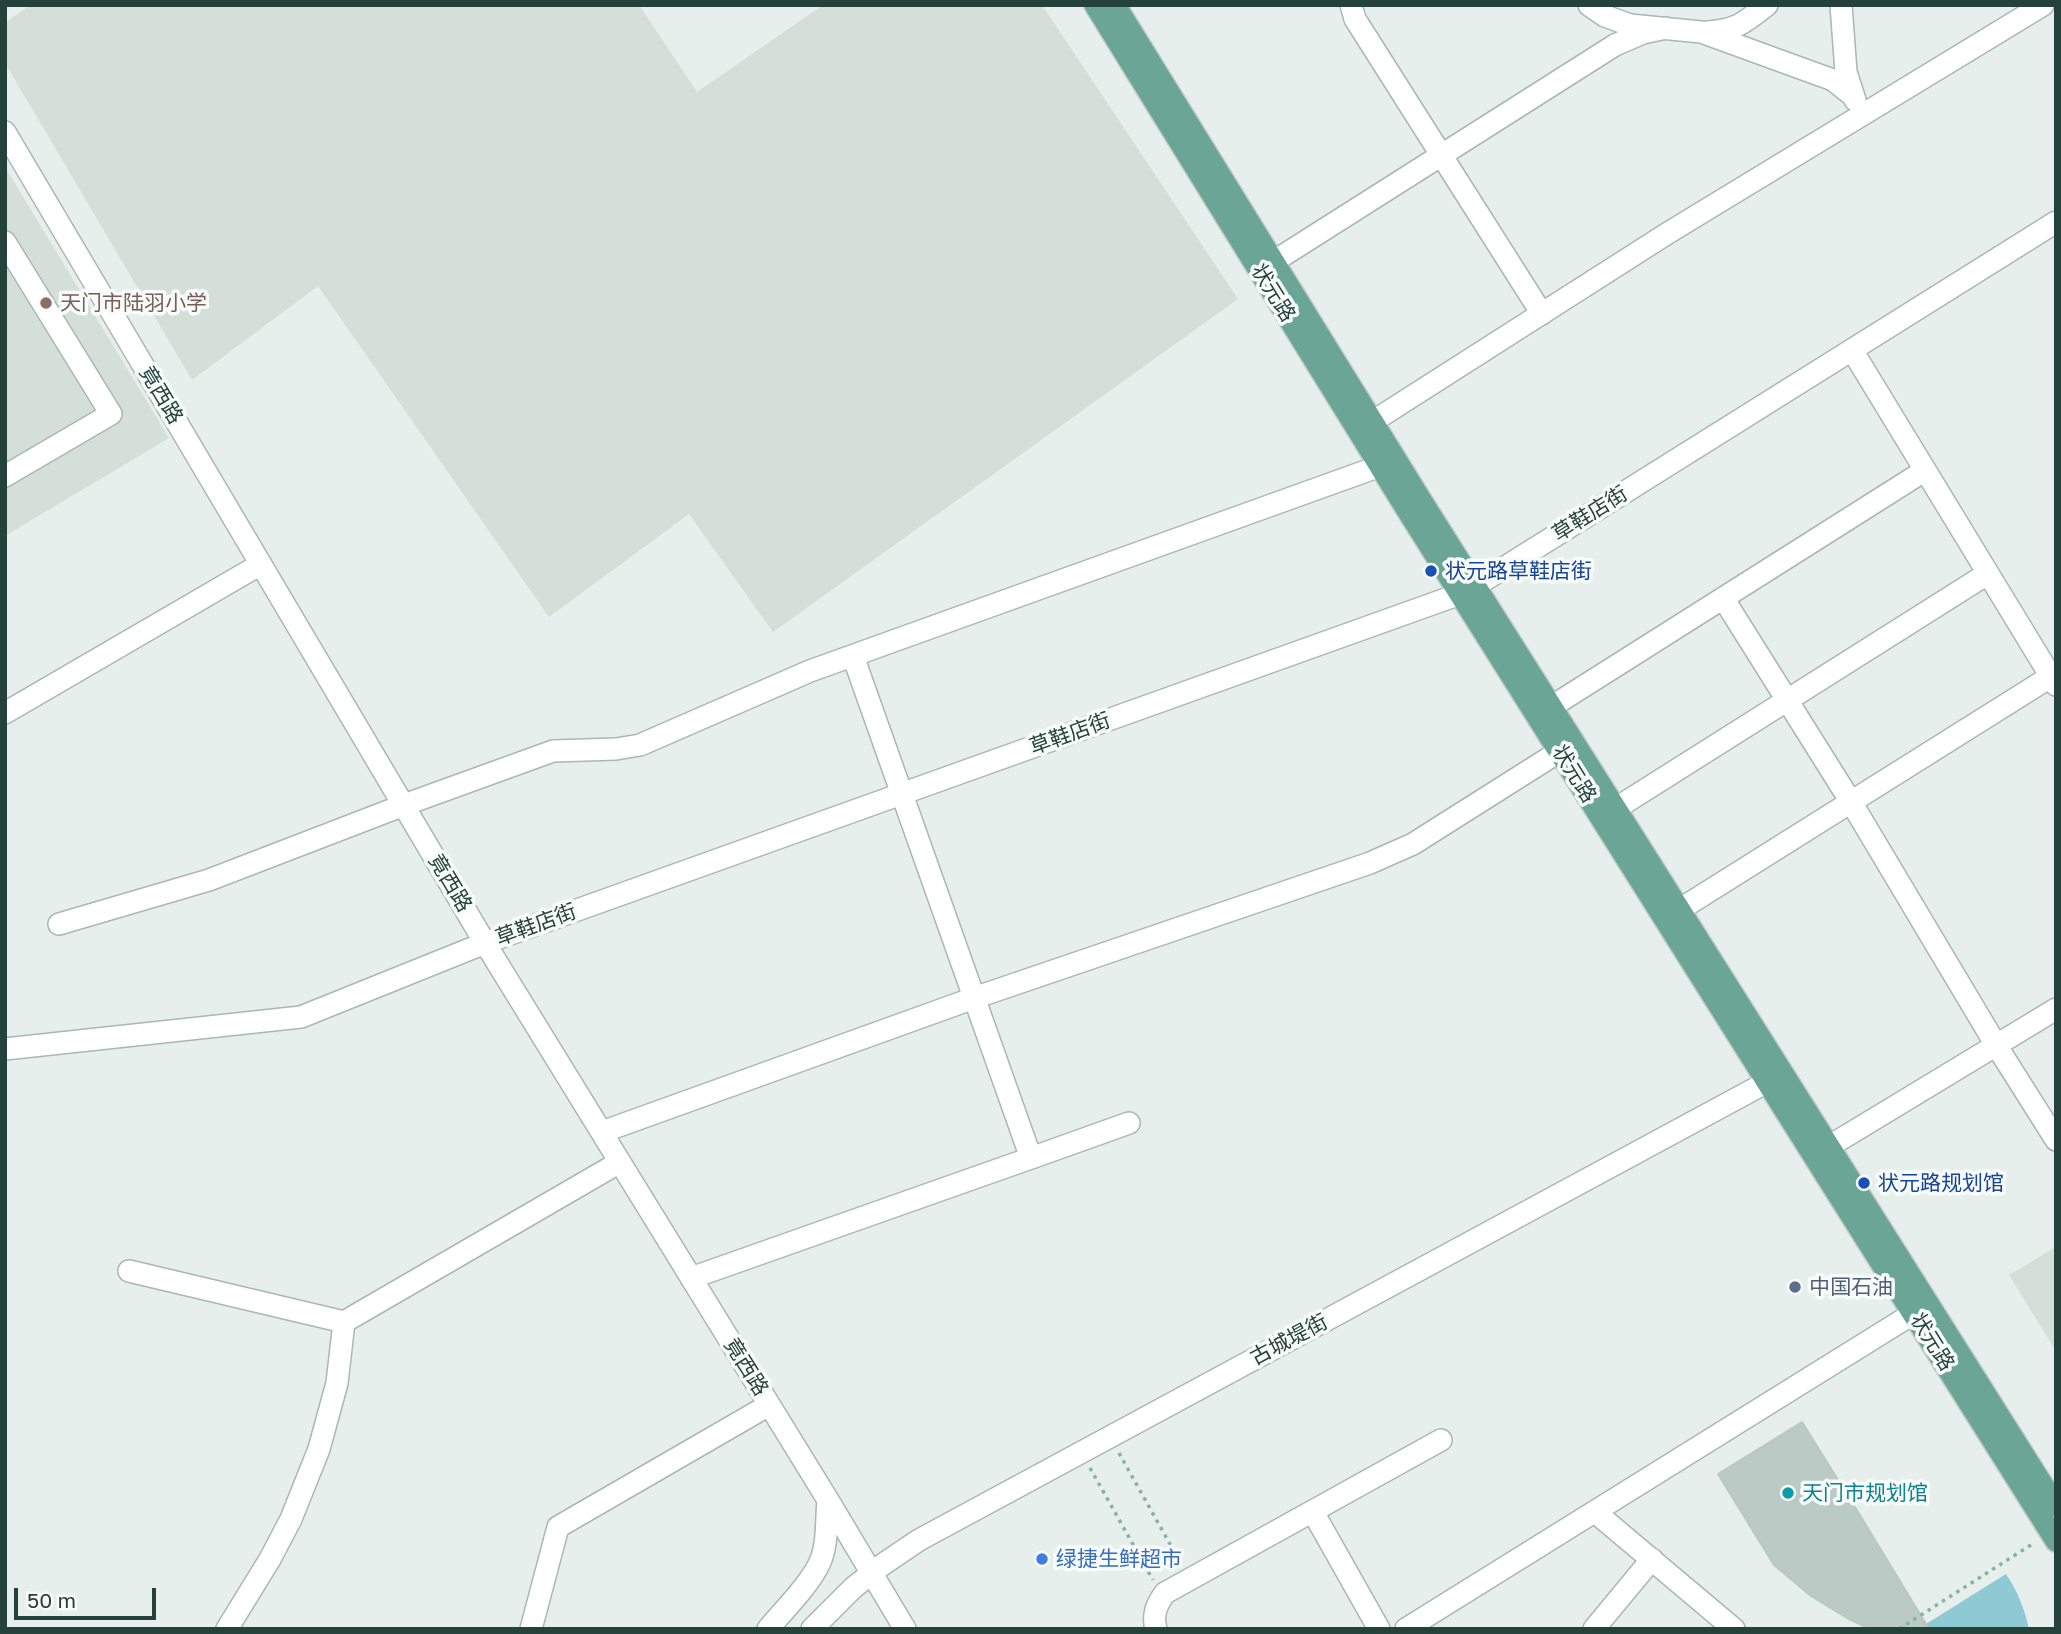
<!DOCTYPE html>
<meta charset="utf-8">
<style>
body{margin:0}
#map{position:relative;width:2061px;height:1634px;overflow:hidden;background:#e6efeb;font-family:"Golos Text",sans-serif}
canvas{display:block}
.frame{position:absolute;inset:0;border:7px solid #24423a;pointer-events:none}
.scale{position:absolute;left:14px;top:1588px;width:142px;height:32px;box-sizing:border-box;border:4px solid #24423a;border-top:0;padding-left:9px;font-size:21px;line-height:24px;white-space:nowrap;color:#24423a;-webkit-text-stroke:5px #f7fbf9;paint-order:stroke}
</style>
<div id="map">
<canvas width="2061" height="1634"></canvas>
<div class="frame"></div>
<div class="scale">50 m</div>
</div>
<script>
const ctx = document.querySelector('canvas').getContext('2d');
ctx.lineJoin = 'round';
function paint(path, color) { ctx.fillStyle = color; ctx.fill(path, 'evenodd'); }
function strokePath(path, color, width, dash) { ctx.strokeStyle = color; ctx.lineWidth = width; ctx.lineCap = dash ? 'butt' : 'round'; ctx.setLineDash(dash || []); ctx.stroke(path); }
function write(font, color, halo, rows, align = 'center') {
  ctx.font = font + ' "Golos Text","Noto Sans SC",sans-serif'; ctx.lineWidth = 7; ctx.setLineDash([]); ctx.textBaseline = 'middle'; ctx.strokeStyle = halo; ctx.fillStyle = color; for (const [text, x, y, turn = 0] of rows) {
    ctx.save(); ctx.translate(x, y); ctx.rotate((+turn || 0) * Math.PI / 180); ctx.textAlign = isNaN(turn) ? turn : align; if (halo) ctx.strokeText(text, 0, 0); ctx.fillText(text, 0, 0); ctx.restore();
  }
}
const built = new Path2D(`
 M30 5H639L697 92 823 5H1042L1238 299 773 632 689 514 549 617 318 286 192 380 5 63V23Z
 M5 167 169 438 5 536Z
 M2056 1247V1351L2009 1275Z`);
const water = new Path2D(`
 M2006 1574C2018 1592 2024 1608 2029 1629H1918Z`);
const building = new Path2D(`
 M1802 1422 1858 1512 1929 1629H1870L1847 1618 1811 1596 1774 1565 1718 1474Z`);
const path = new Path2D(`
 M1119 1453 1180 1562
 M1090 1468 1153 1580
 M1899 1629 2034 1543`);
const minor = new Path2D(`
 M1351 5 1355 19 1542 314
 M1589 5 1605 16 1630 25 1701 32 1833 80 1852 95
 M1841 5 1846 72 1855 100
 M1707 32C1737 30 1744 23 1767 5
 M5 132 485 943 828 1500 905 1629
 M5 242 111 414 5 476
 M1273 262 1615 45 1643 33 1666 28
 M1852 350 2056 685
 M1372 422 1668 233 2043 5
 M1723 598 1851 802 1996 1045 2056 1140
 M1551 707 1924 471
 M5 713 261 564
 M1615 809 1987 574
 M1679 910 2050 677
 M59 924 209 880 404 805 553 751 616 749 640 745 810 671 1380 466
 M5 1049 301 1017 485 943 1460 594 1475 586 2056 222
 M602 1132 974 998 1370 863 1413 844 1560 751
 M1828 1147 2056 1009
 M1031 1158 1129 1123
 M129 1271 344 1322
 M691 1278 1031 1158 853 656
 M1313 1512 1379 1629
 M1595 1512 1734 1629
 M227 1629 270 1559 291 1519 319 1449 337 1383 344 1322 620 1162
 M531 1629 558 1527 769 1405
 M768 1629C784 1610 811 1583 820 1562 828 1544 826 1520 828 1500
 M812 1629 853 1588 882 1565 919 1540 1782 1074
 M1156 1629C1152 1614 1157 1604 1165 1593L1441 1440
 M1406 1629 1914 1313
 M1594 1629 1652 1559`);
const major = new Path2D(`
 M1095 5 1407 510 2056 1541
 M1115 5 1421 500 2056 1506`);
const markers = [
 [46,303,7,"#8d6e63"],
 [1431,571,7,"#1a4fb4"],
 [1864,1183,7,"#1a4fb4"],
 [1795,1287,7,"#5c6f8a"],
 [1788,1493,7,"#0f9aa8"],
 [1042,1559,7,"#3f7fe0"]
];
const streetNames = [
 ["状元路",1273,293,58],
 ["竟西路",161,395,59],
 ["草鞋店街",1590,514,-32],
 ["草鞋店街",1070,734,-20],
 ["状元路",1574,774,58],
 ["竟西路",450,883,59],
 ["草鞋店街",536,925,-20],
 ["古城堤街",1289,1340,-28],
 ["状元路",1932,1342,58],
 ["竟西路",746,1367,58]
];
const educationNames = [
 ["天门市陆羽小学",60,303]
];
const transitNames = [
 ["状元路草鞋店街",1445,571],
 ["状元路规划馆",1878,1183]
];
const serviceNames = [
 ["中国石油",1809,1287]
];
const cultureNames = [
 ["天门市规划馆",1802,1493]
];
const shopNames = [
 ["绿捷生鲜超市",1056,1559]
];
paint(built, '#d4dfda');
paint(water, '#8ec9d4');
paint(building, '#bbcac4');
strokePath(building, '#b8c9c2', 2);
strokePath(minor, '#a8b8b2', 24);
strokePath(major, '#c2cac8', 24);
strokePath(path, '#86b3a5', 3.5, [3.5, 5]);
strokePath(minor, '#fff', 21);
strokePath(major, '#6aa596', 21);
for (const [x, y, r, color] of markers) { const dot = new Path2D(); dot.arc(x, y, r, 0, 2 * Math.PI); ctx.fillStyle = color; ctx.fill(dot); strokePath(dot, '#f7fbf9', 2.5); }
write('21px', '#24423a', '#f7fbf9', streetNames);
write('21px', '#785e54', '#f7fbf9', educationNames, 'left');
write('21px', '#164399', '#f7fbf9', transitNames, 'left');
write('21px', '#4e5e75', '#f7fbf9', serviceNames, 'left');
write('21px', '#0d838f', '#f7fbf9', cultureNames, 'left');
write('21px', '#366cbe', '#f7fbf9', shopNames, 'left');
</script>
